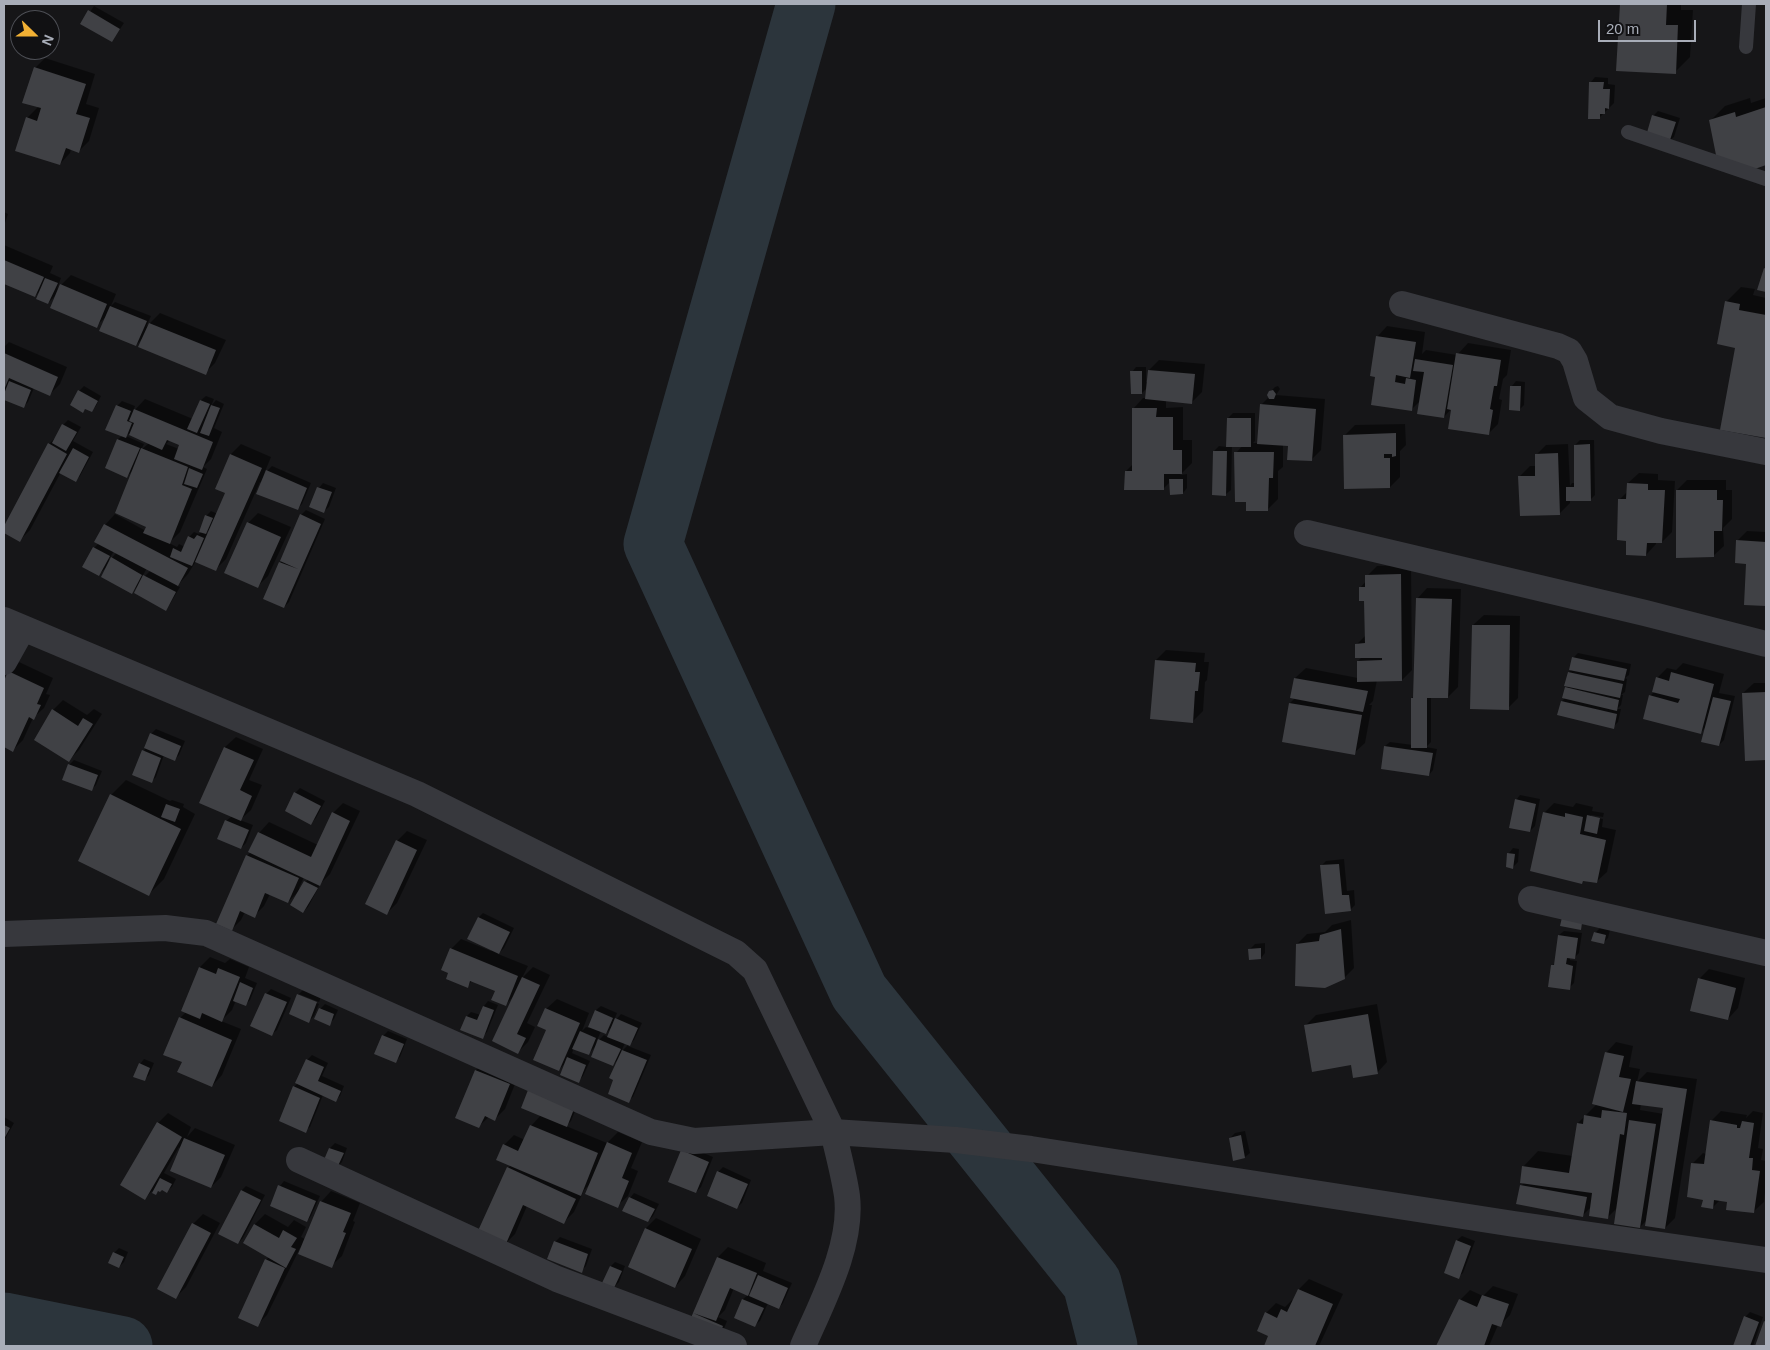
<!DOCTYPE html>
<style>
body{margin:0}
#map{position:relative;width:1770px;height:1350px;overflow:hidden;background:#161618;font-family:Helvetica,sans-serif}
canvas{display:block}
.frame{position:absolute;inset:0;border:5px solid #a8adb8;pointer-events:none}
.north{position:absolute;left:10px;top:10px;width:50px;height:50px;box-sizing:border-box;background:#111113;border:1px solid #4d4f55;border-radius:50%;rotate:112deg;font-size:14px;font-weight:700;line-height:20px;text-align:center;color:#a8adb8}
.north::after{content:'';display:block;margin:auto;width:18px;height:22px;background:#f2b134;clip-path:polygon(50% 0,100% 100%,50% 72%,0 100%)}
.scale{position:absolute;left:1598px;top:20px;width:98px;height:22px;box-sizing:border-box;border:2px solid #a8adb8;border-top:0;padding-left:6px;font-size:15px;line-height:18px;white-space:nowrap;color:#a8adb8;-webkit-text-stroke:4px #111113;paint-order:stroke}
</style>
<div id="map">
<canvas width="1770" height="1350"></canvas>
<div class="frame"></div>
<div class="north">N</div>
<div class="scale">20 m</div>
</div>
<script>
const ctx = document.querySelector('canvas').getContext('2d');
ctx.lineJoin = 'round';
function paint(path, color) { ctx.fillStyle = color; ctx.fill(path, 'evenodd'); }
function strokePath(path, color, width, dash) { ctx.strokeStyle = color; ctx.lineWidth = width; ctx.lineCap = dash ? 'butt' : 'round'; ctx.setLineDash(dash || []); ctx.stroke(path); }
const shadow = new Path2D(`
 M1621 4H1681V10H1693L1690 57 1675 72 1617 70Z
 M94 6 124 23 112 41 82 24Z
 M45 58 95 74 86 104 99 108 89 141 79 151 71 149 70 153 60 164 27 118 39 106 35 68Z
 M1595 77 1608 78V84L1615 85 1614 103 1599 118 1591 82Z
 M1750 98 1751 103 1766 98V164L1752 169 1710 121 1725 106Z
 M1658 111 1680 118 1674 137 1669 141 1653 116Z
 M4 212 8 214 4 226Z
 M4 245 53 266 50 273 61 278 57 289 71 275 116 294 111 306 115 302 151 316 146 327 160 313 226 340 215 363 205 373 144 337 136 345 107 316 96 326 57 294 48 303 41 290 35 296 4 283Z
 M1741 287 1755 289 1753 295 1766 298V437L1736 347 1726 302Z
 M1387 326 1425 332 1422 354 1426 350 1457 355 1468 343 1511 350 1507 375 1503 379 1499 399 1502 400 1498 424 1488 434 1453 407 1444 417 1420 401 1412 409 1376 376 1377 337Z
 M9 342 67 367 60 384 49 395 34 388 28 402 23 407 4 399V347Z
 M1159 360 1205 364 1202 392 1192 402 1166 400V408L1183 407V440H1192V463L1180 475 1187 474V488L1183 493 1171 481 1163 489 1126 471 1133 464V409L1143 398H1147L1148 387 1142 393 1132 372 1136 367H1146V382H1148L1149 370Z
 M1516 381 1525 382 1524 405 1520 409 1512 386Z
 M84 386 101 396 96 406 91 411 86 408 83 411 79 391Z
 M1278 386 1280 389 1276 395 1325 399 1321 450 1311 460 1289 445 1283 444V467L1278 471V499L1268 509 1236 453 1243 445H1232L1231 490 1226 494 1214 451 1219 446 1227 447 1228 418 1233 413H1255V441L1253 443H1258L1261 405 1269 397 1270 392 1275 387Z
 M206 396 214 399 211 406 216 400 224 404 214 428 222 432 211 459 203 467 207 469 180 532 169 543 177 547 179 544 185 547 189 537 194 532 199 534 202 531 206 516 211 511 218 514 227 493 216 488 231 454 241 444 271 457 264 474 272 466 311 483 302 504 297 509 260 482 226 559 216 569 196 561 188 574 177 586 180 587 170 604 166 609 139 585 132 592 107 567 99 574 94 548 99 543 105 525 115 514 146 531 148 526 135 469 127 476 106 468 118 439 122 436 117 406 122 401 135 406 133 412 145 399 193 419 201 400ZM128 434 149 443 141 450 144 444 126 436ZM170 440 181 445 179 449 166 444ZM212 527 209 534 206 533ZM114 551 117 552 110 560 109 559ZM147 568 151 570 143 578 142 577Z
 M68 420 81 427 73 441 93 452 80 476 76 480 61 472 30 530 20 540 4 532V529L49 444 58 435 63 425Z
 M1405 424 1406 445 1400 451V477L1390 487 1345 435 1355 425Z
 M1580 440H1594L1595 495 1590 500H1570V503L1560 513 1520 476 1530 466H1536V455L1546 445 1568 444 1570 486 1572 483H1575V445Z
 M1639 473 1658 474V480L1675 481 1672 532 1662 542H1656V544L1646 555 1627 539 1619 500 1628 491V483Z
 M1687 480H1726V490H1732V519L1723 528 1724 546 1713 556 1677 490Z
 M323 483 336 488 329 507 324 511 319 488Z
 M306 510 325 519 289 602 284 607 265 599 301 515Z
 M258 513 291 527 268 576 258 586 248 523Z
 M1747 531 1766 532V605L1745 603 1748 563 1737 541Z
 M1411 565 1412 670 1402 680H1377L1373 701 1369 705H1372L1365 743 1354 753 1283 741 1290 703 1295 698V678L1306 668 1358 678V661L1362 657 1357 644 1366 635V599L1360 588 1366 581 1367 576 1377 566Z
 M1427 588 1461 589 1458 687 1448 697H1431V742L1426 747 1437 749 1433 770 1429 775 1385 746 1390 742 1413 745 1412 698 1414 696 1417 599Z
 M1484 615 1520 616 1518 698 1508 708 1473 625Z
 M1166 650 1205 653 1204 662H1209L1207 680 1205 682 1203 711 1193 721 1156 660Z
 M1578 653 1631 664 1629 675 1625 678 1627 679 1625 692 1621 695H1623L1621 705 1617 709H1621L1618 722 1613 727 1562 701 1565 698 1566 688 1569 685V672L1572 669 1573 658Z
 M19 662 53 678 46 694 50 695 44 708 33 718 23 740 13 750 4 746V684L9 672Z
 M1683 663 1724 674 1719 693 1735 696 1724 740 1719 745 1706 727 1701 732 1650 696 1655 691 1657 678 1667 668 1676 670Z
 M1754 683H1766V759L1746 760 1743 693Z
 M63 700 87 715 94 709 102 714 79 750 69 760 53 710Z
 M156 729 185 741 179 755 174 760 164 755 156 777 151 782 134 774 152 733Z
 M236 737 263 749 249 780 262 785 251 810 240 820 253 825 246 843 241 848 226 821 232 816 201 802 225 747Z
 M74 760 102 771 96 785 91 790 69 765Z
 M126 780 170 801 172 800 184 804 183 807 195 814 164 879 149 894 111 795Z
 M300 788 325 801 316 818 311 823 295 793Z
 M1520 795 1540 799 1535 826 1530 831 1516 800Z
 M343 803 360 811 330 874 321 883 308 907 303 912 299 891 288 902 270 894 264 906 254 916 245 912 241 920 231 930 247 856 251 852 259 833 269 822 318 845 333 813ZM304 877 308 879 301 889 299 888Z
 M1554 803 1573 807 1576 803 1593 807 1592 811 1604 813 1603 817 1591 815V817L1603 819 1602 827 1616 830 1607 872 1596 882 1584 880 1582 883 1544 813Z
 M407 831 427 840 397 903 387 913 397 841Z
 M1513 848 1519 849 1518 862 1513 867 1509 853Z
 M1344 859 1347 891 1354 890 1355 905 1350 910 1321 866 1326 861Z
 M483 913 514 928 504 948 498 954 528 966 522 978 533 967 550 975 527 1023 535 1027 528 1042 518 1052 514 996 505 1005 496 990 473 980 467 986 451 949 461 939 491 951 492 949 469 938 479 917Z
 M1351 920 1354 968 1344 978 1297 944 1307 934 1325 932 1332 925Z
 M1600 928 1610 930 1608 938 1603 943 1595 933Z
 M1564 931 1582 933 1579 953 1575 957H1570V960L1577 961 1574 983 1569 988 1552 966 1555 963 1559 935Z
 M1265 943V953L1261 958 1250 949 1255 944Z
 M210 957 225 963 230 959 249 967 245 978 257 983 250 1000 246 1004 236 1000 232 1010 221 1021 241 1029 222 1075 212 1086 183 1061 180 1018 186 1012 200 967Z
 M1709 969 1745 978 1738 1008 1728 1019 1699 979Z
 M271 989 291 998 277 1030 272 1034 266 994Z
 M303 990 321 997 319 1002 299 994Z
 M299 994V996L319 1004 314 1016 309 1021 298 995Z
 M557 999 589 1013 582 1031 586 1027 589 1028 596 1010 601 1006 617 1013 613 1023 621 1014 642 1023 634 1040 628 1046 651 1055 633 1097 628 1101 619 1058 613 1065 597 1045 588 1054 574 1048 572 1053 590 1061 583 1076 579 1081 567 1061 559 1070 547 1030 546 1009ZM614 1025 608 1037 604 1035 596 1043 601 1031 606 1033ZM625 1043 629 1044 621 1052Z
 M488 1001 498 1005 487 1032 482 1037 467 1016 471 1012 481 1015 484 1006Z
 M325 1004 338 1010 334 1019 329 1024 320 1009Z
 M1377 1004 1387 1062 1377 1073 1352 1064 1306 1025 1316 1015Z
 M388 1031 407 1039 400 1057 395 1061 383 1036Z
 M1616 1042 1633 1046 1629 1067 1640 1069 1637 1082 1647 1072 1697 1079 1675 1218 1665 1228 1647 1220 1640 1227 1618 1207 1608 1217 1592 1206 1583 1215 1521 1186 1525 1182 1523 1167 1538 1151 1573 1156 1578 1123 1597 1104 1606 1053ZM1641 1104 1664 1107V1114L1640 1110Z
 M312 1055 328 1063 322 1076 344 1086 340 1096 335 1101 323 1095 310 1127 305 1131 294 1087 298 1083 307 1060Z
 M144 1059 154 1063 149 1075 144 1080 140 1064Z
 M487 1060 519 1074 505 1109 495 1119 489 1117 479 1126 457 1117 476 1070Z
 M578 1104 571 1121 566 1126 607 1143 618 1132 642 1142 631 1168 638 1171 628 1196 617 1206 590 1184 584 1190 574 1212 564 1222 527 1206 515 1234 505 1244 508 1168 511 1165 504 1145 514 1135 525 1140 531 1126 541 1115Z
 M1721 1111 1747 1115 1746 1118 1753 1111 1763 1113 1758 1148 1763 1149 1761 1160 1766 1161V1183L1764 1202 1753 1212 1728 1201 1720 1200 1713 1207 1704 1199 1693 1163 1703 1153 1706 1154 1711 1121Z
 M168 1113 191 1127 187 1137 195 1128 235 1145 221 1177 211 1187 179 1147 164 1173 176 1179 172 1187 167 1191 163 1188 155 1193 152 1191 145 1198 158 1123Z
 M4 1117 14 1123 4 1141Z
 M1245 1131 1250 1153 1245 1157 1230 1138 1235 1133Z
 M335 1143 347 1148 342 1162 337 1167 325 1162 330 1148Z
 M687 1146 713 1157 701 1187 696 1192Z
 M723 1167 751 1180 742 1203 737 1207 718 1172Z
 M284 1181 320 1196 311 1216 307 1221 280 1186Z
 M246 1186 265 1195 243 1238 238 1243 220 1233 242 1190Z
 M331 1191 360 1203 353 1221 355 1222 342 1256 331 1266 300 1248 267 1315 257 1325 266 1260 269 1257 255 1224 265 1214 288 1227 294 1220 306 1227 301 1237 305 1239 321 1202Z
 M634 1193 659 1204 653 1216 648 1221 630 1198Z
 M203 1214 220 1223 186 1287 176 1297 193 1224Z
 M656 1218 701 1239 685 1276 675 1287 630 1266 646 1228Z
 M1462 1236 1475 1241 1463 1273 1458 1277 1445 1272 1457 1240Z
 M560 1237 592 1249 586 1266 581 1271 555 1242Z
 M728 1247 766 1263 763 1271 792 1283 783 1303 779 1308 768 1303 760 1321 755 1325 736 1318 743 1299 748 1295 751 1296 754 1287 747 1294 734 1288 725 1310 718 1317 727 1321 723 1331 694 1314 718 1257Z
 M119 1248 128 1252 124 1262 119 1267 114 1253Z
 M615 1262 625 1266 619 1282 614 1287 611 1266Z
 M1309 1279 1343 1294 1319 1346H1266L1270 1335 1266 1313 1276 1303 1285 1307 1292 1300 1294 1301 1299 1289Z
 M1493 1286 1518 1294 1510 1315 1500 1325H1498L1489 1346H1438L1460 1300 1470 1290 1483 1296Z
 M1750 1312 1763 1317 1753 1346H1734L1745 1317Z`);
const river = new Path2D(`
 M806 4 653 544 859 992 1092 1283 1108 1346
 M4 1322 123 1346`);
const building = new Path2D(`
 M1620 4H1667L1666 25H1678L1676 74 1616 71Z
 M88 10 120 29 112 42 80 24Z
 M34 67 86 84 76 114 90 118 79 153 66 148 60 165 15 151 26 117 37 121 41 108 22 103Z
 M1589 82H1604L1603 89H1610L1609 109 1605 108V114H1600V119H1588Z
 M1766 107V165L1752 170 1717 160 1709 120 1735 112 1736 117Z
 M1652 115 1676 122 1669 143 1646 136Z
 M4 260 44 277 35 297 4 284Z
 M1764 268 1766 269V292L1757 290Z
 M45 278 58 283 48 304 36 299Z
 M60 284 107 304 97 328 50 308Z
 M1725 301 1740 304 1739 310 1766 315V438L1720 430 1735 348 1717 344Z
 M110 306 147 321 136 346 99 331Z
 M149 323 216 350 206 375 138 347Z
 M1376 336 1416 342 1410 378 1396 375 1395 382 1405 384 1406 378 1416 380 1412 411 1371 405 1375 377 1370 376Z
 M4 353 58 377 50 396 9 378 4 390Z
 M1456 353 1501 360 1497 386H1494L1490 409 1493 410 1489 435 1448 429 1451 410 1447 409Z
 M1415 359 1453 365 1444 418 1417 414 1424 372 1413 371Z
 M1148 370 1195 374 1192 404 1145 399Z
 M1130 371H1142V394H1131Z
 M9 381 31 390 24 408 4 400V394Z
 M1510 386H1521L1520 411 1509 410Z
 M78 390 98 401 92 412 85 409 83 413 70 405Z
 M1273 390 1276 394 1274 399H1269L1267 395 1269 391Z
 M200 400 210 404 197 433 187 429Z
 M1260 404 1316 409 1312 461 1287 460 1288 446 1257 444Z
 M116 405 131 411 127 421 132 423 126 438 105 430Z
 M211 405 220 408 209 436 200 433Z
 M1132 408H1157L1156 417H1173V450H1182V474H1164V490H1124L1125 471H1132Z
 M134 409 213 442 202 470 174 459 179 445 167 440 162 450 129 435 134 423 129 421Z
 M1227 418H1251V447H1226Z
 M62 424 77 432 66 451 52 443Z
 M1396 433V456L1392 457V454H1384V458H1390V488L1344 489 1343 435Z
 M117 439 140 448 127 478 105 468Z
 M48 443 67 454 20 542 4 533V526Z
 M1590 444 1591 501H1566V487H1574V445Z
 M73 448 89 457 76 482 59 473Z
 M141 448 188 467 182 485 192 489 170 544 143 533 146 527 115 513Z
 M1213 451H1227L1226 496 1212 495Z
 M1234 452H1274L1273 478H1269L1268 511H1246V502H1235Z
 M1558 453 1560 515 1520 516 1518 476H1535V454Z
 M230 454 262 468 216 571 195 562 225 493 215 489Z
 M189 468 203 474 197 488 184 484Z
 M266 470 307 488 298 510 256 494Z
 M1169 479H1183V494L1170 495Z
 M1627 483 1648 484V490H1665L1662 543H1647L1646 556 1626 555V541L1617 540 1618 499H1626Z
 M317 487 332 492 324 513 309 507Z
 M1676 490H1717V500H1723L1722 531H1714V557L1676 558Z
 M300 514 321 524 284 608 263 599 279 562 298 569 280 561Z
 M205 515 213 518 206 534 199 532Z
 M247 522 281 537 258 588 224 573Z
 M104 524 188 568 178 586 94 542Z
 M197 535 204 538 192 566 170 557 173 548 181 552 188 536 194 539Z
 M1736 540 1766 542V606L1744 605 1746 564 1735 563Z
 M93 547 110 556 99 576 82 567Z
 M111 557 142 575 132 594 101 577Z
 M1401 574 1402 681 1357 682V661L1382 660V658H1355V644L1365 643 1364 601H1359V587H1365V575Z
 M143 575 176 592 166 611 134 593Z
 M1416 598 1452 599 1448 698H1427V748H1411V698H1413Z
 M1472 625H1510L1509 710 1470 709Z
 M1572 657 1627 669 1624 681 1569 670Z
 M1155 660 1196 663 1195 672H1200L1198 691H1195L1193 723 1150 719Z
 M8 671 44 688 37 704 41 705 34 720 29 717 13 752 4 747V681Z
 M1568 672 1623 684 1620 698 1564 686Z
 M1671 672 1714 684 1701 734 1643 719 1649 695 1678 703 1680 699 1652 692 1656 677 1669 681Z
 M1294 678 1368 691 1363 712 1290 698Z
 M1565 687 1619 700 1617 711 1562 698Z
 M1766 692V735H1765L1766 760 1745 761 1742 693Z
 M1713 697 1731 701 1719 746 1701 742Z
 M1561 701 1617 714 1614 729 1557 715Z
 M1289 703 1362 715 1355 755 1282 742Z
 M52 709 78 726 83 718 93 724 69 762 34 740Z
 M150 733 181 746 175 761 144 748Z
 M1384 746 1433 753 1429 776 1381 769Z
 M224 747 254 760 240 790 252 796 241 821 199 803Z
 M142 750 161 758 152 783 132 775Z
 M68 764 98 775 92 791 62 780Z
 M294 792 321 806 311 825 285 811Z
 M110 794 181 829 149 896 78 861Z
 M1515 799 1536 804 1530 832 1509 828Z
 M166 804 180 809 175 822 161 817Z
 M332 812 350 821 320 886 248 852 258 832 311 857Z
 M1543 812 1565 817V813L1583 817 1580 834 1606 840 1597 883 1583 881 1582 884 1530 871Z
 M1587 815 1600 818 1597 834 1584 831Z
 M225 820 249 830 241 849 217 839Z
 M396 840 417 850 387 915 365 904Z
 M1507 853 1515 854 1513 869 1506 867Z
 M246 855 299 878 288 903 265 893 255 918 240 911 232 931 216 924Z
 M1339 864 1342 895H1349L1351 911 1325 914 1320 865Z
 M304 881 318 888 303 913 290 905Z
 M1563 913 1583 916 1581 930 1560 926Z
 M478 917 510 932 499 954 467 939Z
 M1341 929 1345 979 1325 988 1295 986 1296 944 1319 941 1320 935Z
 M1594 932 1606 935 1604 944 1591 941Z
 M1558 935 1578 938 1575 959 1567 958 1566 964 1573 966 1570 990 1548 987 1551 965H1554Z
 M450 948 518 976 506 1006 491 1000 495 991 470 981 468 988 446 979 448 973 441 970Z
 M1261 948V959L1249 960 1248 949Z
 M199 967 216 974 218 968 240 977 222 1022 202 1013 200 1019 181 1011Z
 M522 977 540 985 517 1034 526 1038 518 1054 492 1041Z
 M1698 978 1736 988 1728 1020 1690 1011Z
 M240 982 253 988 246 1006 233 1001Z
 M265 993 287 1002 272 1036 250 1026Z
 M297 994 317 1002 309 1023 289 1014Z
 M483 1006 494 1010 483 1039 460 1030 466 1016 477 1020Z
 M319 1008 334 1014 330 1026 314 1019Z
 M545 1008 580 1023 559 1071 533 1060 546 1030 537 1026Z
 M595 1010 613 1018 606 1034 588 1027Z
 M1368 1014 1378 1074 1353 1078 1351 1065 1312 1072 1304 1025Z
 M179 1017 232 1040 212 1087 177 1072 182 1062 163 1055Z
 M615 1018 638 1028 630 1046 607 1037Z
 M580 1031 596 1038 589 1055 572 1049Z
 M382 1035 404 1044 396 1063 374 1054Z
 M598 1039 621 1049 613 1066 591 1057Z
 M622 1050 647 1060 629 1103 608 1094 613 1080 609 1078Z
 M1605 1052 1624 1056 1619 1077 1631 1079 1623 1112 1592 1104Z
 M567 1057 586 1065 579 1083 560 1075Z
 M306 1059 324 1067 318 1081 341 1091 336 1102 295 1083Z
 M139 1063 150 1068 145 1081 133 1077Z
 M475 1070 510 1084 495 1121 485 1116 479 1128 455 1118Z
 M1636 1081 1687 1089 1665 1229 1645 1226 1663 1108 1632 1104Z
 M293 1086 320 1098 306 1133 279 1121Z
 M528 1090 574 1109 567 1127 521 1108Z
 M1602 1110 1627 1113 1624 1135 1620 1134 1608 1219 1589 1216 1592 1193 1520 1183 1522 1166 1569 1173 1577 1123 1583 1124 1584 1115 1601 1118Z
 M1629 1120 1656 1124 1640 1228 1614 1224Z
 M1710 1120 1737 1125V1128H1740L1742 1121 1754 1123 1749 1158H1753L1752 1170 1760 1171 1754 1213 1726 1210 1727 1202 1714 1200 1713 1209 1701 1207 1703 1200 1687 1197 1691 1163 1704 1164Z
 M157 1122 182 1137 145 1200 120 1185Z
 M4 1125 10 1128 4 1139Z
 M530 1125 598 1153 581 1196 496 1160 503 1144 518 1151Z
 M1241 1135 1245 1158 1233 1161 1229 1138Z
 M184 1138 225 1155 211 1188 170 1171Z
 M607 1142 632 1153 622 1178 629 1181 618 1208 585 1194Z
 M329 1148 344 1153 337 1168 323 1162Z
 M681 1150 709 1162 696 1193 668 1182Z
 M507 1167 576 1199 564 1224 523 1205 505 1246 477 1233Z
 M717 1171 748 1184 737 1209 707 1196Z
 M160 1178 172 1184 167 1193 162 1190 160 1192 158 1191 156 1195 152 1193Z
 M278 1185 316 1201 307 1222 270 1206Z
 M1520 1185 1587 1197 1583 1217 1516 1204Z
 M241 1190 261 1200 238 1244 218 1234Z
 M629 1197 655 1209 648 1222 622 1211Z
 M320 1201 351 1213 343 1232 346 1233 332 1268 298 1254Z
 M192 1223 211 1233 176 1299 157 1289Z
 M254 1224 279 1238 283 1230 297 1238 291 1247 296 1249 286 1268 243 1243Z
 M645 1228 692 1249 675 1288 628 1267Z
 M1456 1240 1471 1246 1459 1279 1444 1273Z
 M554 1241 588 1254 582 1273 547 1259Z
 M113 1252 124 1257 119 1268 108 1263Z
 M717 1257 757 1273 748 1296 730 1288 716 1321 693 1313Z
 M265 1259 285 1268 258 1327 238 1318Z
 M610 1266 622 1271 614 1288 602 1283Z
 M758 1275 788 1288 779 1309 749 1296Z
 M1298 1289 1333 1304 1315 1346H1264L1268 1336 1257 1331 1265 1312 1277 1318 1281 1309 1287 1312Z
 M1482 1295 1509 1304 1501 1327 1492 1324 1484 1346H1436L1459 1299 1477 1307Z
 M742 1299 764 1308 755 1327 734 1318Z
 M693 1313 723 1326 718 1337 688 1325Z
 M1744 1316 1759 1322 1750 1346H1733Z
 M1764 1321 1766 1322V1346H1755Z`);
const service = new Path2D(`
 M1746 47 1749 4
 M1628 132 1766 179`);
const minor = new Path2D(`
 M1402 304 1558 346 1569 351 1575 361 1586 398 1610 417 1661 431 1766 452
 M1307 533 1645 613 1766 644
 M4 620 417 794 736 953 755 970 833 1132 956 1140 1031 1149 1514 1224 1766 1260
 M4 662 23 628
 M1531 899 1766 953
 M4 934 165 928 206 933 651 1132 694 1141 833 1132C838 1153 844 1175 847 1196 853 1245 822 1302 803 1346
 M299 1160 557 1279 734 1346`);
paint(shadow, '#0007');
strokePath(river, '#2c353c', 59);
paint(building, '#404145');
strokePath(service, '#37383d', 14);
strokePath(minor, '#37383d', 26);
</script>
